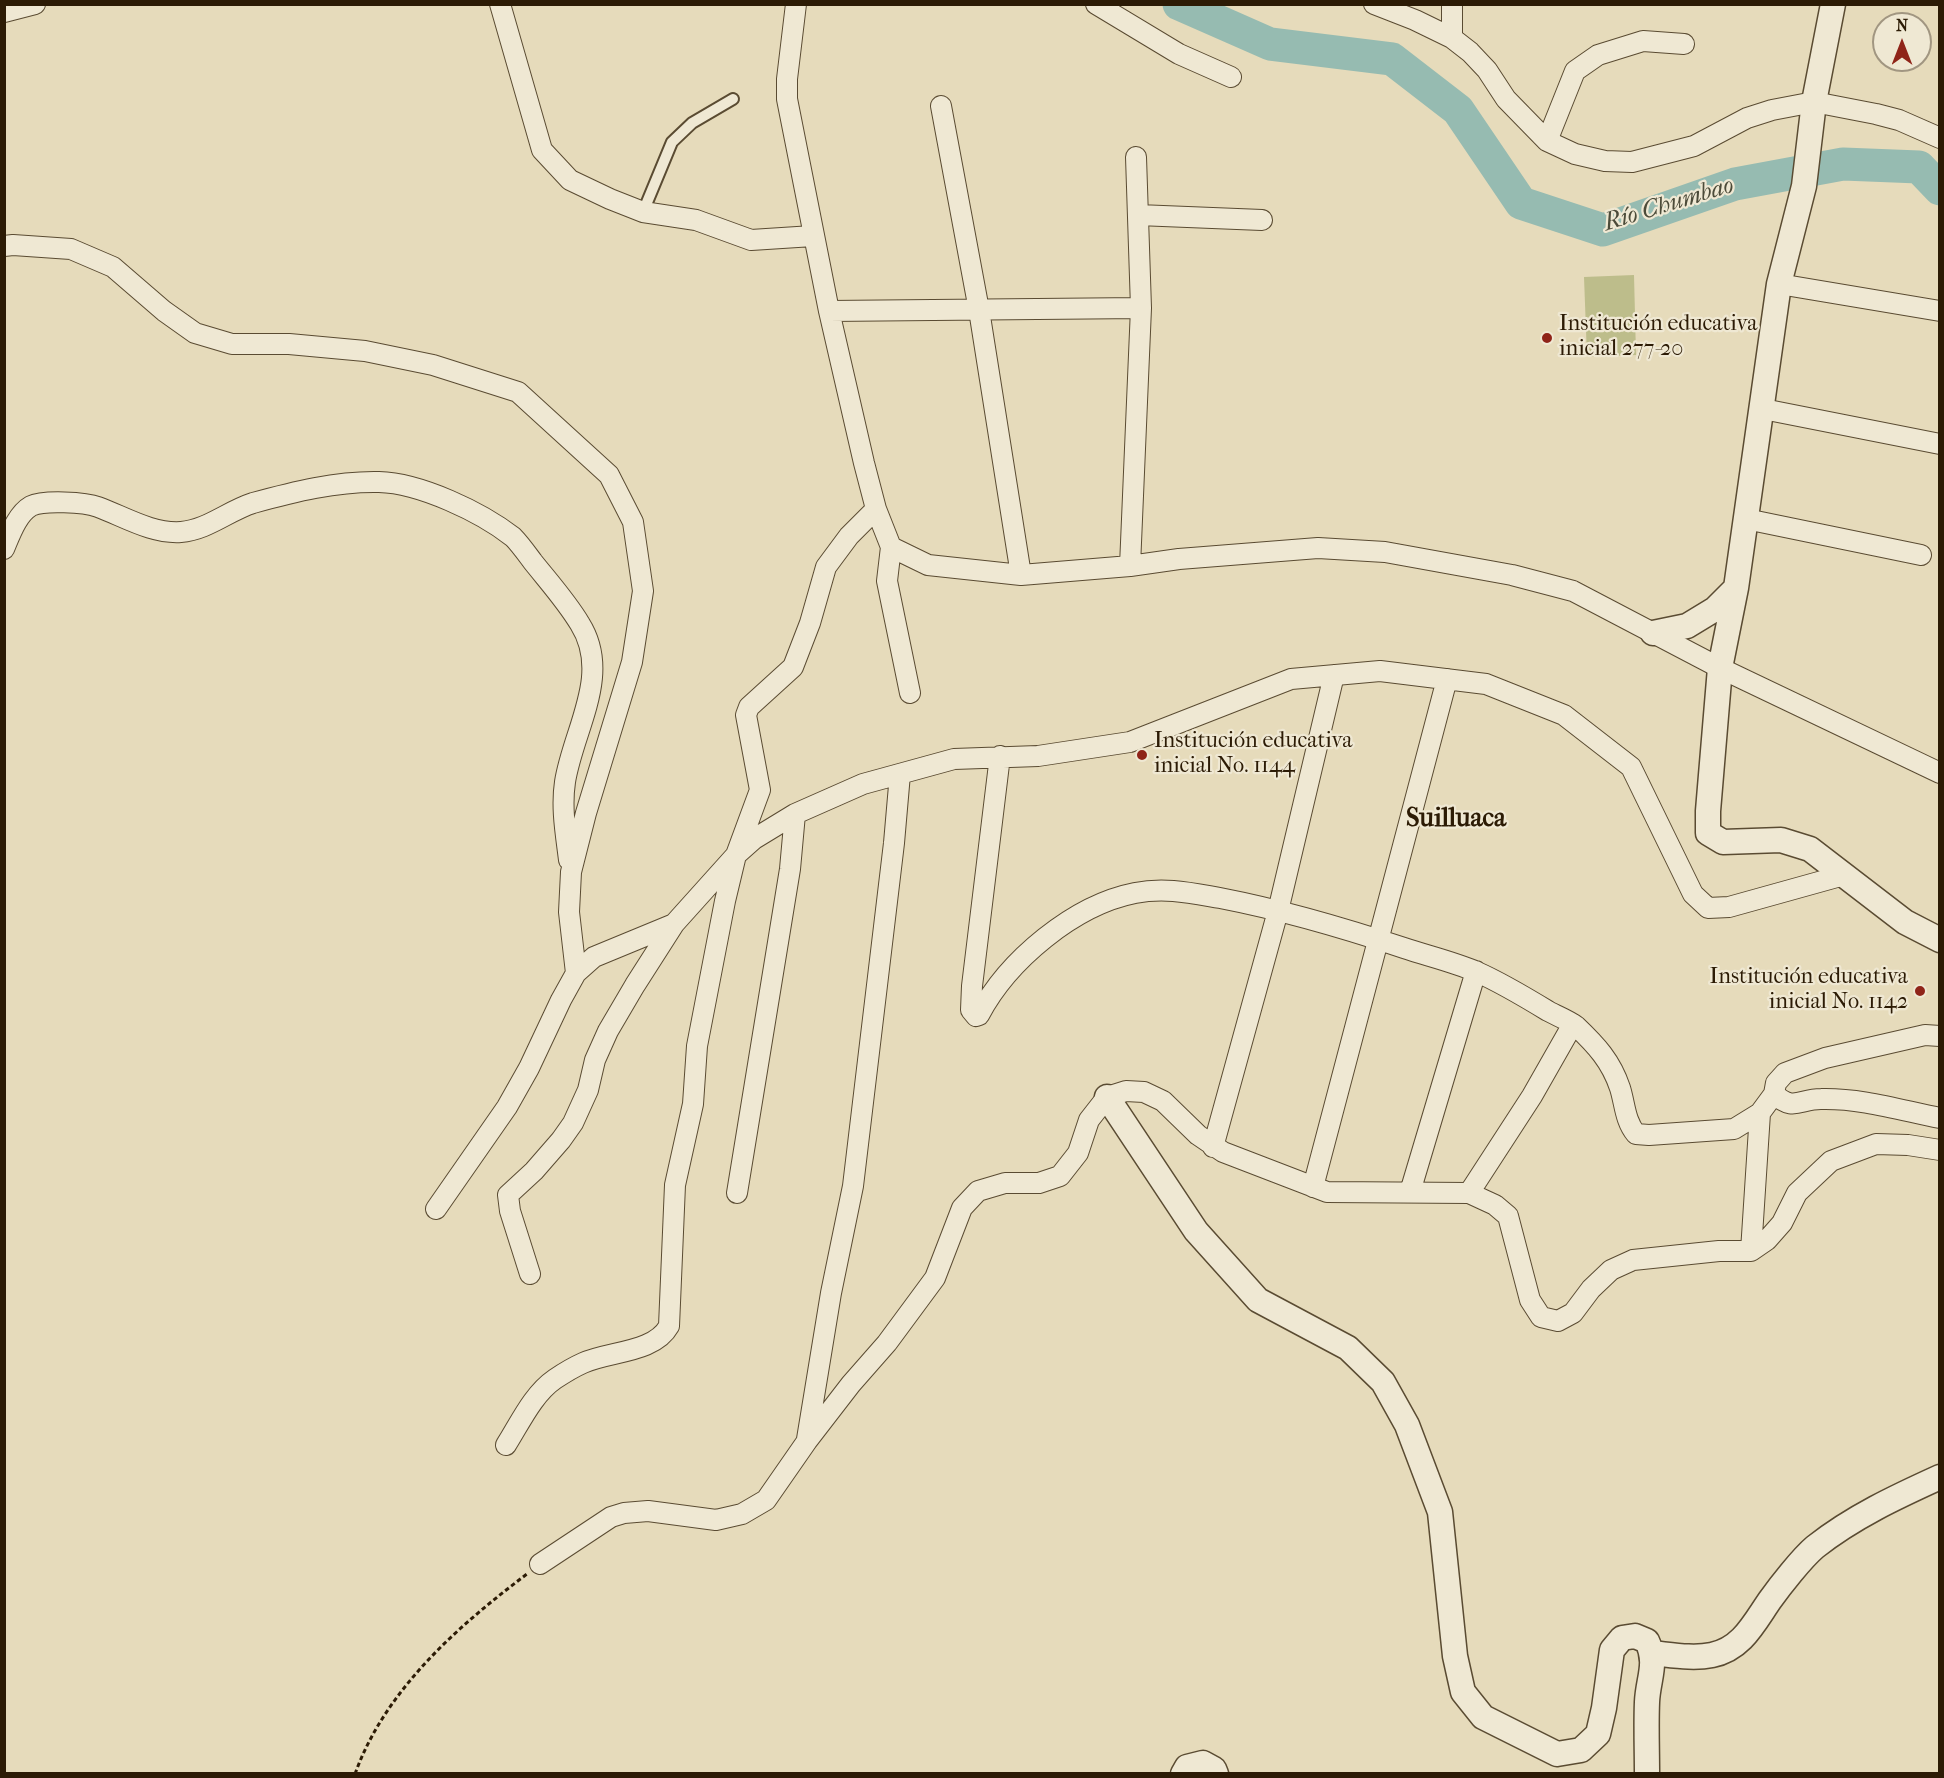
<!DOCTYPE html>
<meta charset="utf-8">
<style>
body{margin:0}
#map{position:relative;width:1944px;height:1778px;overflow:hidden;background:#e6dbbb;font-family:"IM FELL French Canon",serif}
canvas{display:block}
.frame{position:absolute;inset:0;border:6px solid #2c1b05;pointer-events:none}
.north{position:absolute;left:1872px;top:12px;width:60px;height:60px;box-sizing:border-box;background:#efe8d3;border:2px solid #a19681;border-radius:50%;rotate:0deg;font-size:16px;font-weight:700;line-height:24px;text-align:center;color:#2c1b05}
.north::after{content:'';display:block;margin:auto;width:21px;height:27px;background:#8f2418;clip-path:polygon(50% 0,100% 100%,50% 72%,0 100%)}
</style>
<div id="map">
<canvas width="1944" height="1778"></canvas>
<div class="frame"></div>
<div class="north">N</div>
</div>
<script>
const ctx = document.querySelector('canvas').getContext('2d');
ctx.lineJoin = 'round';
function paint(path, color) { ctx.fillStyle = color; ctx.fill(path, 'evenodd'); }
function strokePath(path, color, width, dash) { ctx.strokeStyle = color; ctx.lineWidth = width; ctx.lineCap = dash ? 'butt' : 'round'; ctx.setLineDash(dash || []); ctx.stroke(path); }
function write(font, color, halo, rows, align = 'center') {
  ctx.font = font + ' "IM FELL French Canon",serif'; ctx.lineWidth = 4.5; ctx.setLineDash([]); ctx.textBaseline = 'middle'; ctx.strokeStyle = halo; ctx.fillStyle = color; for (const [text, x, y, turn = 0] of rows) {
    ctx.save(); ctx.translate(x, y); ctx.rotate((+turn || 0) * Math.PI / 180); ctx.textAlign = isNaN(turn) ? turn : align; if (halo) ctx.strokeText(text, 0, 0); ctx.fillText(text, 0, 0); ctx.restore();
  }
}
const green = new Path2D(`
 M1634 275 1636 355 1587 357 1584 277Z`);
const river = new Path2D(`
 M1179 4 1270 44 1392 59 1458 110 1521 203 1603 230 1735 184 1843 164 1919 167 1940 189`);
const path = new Path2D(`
 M355 1774C385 1690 458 1626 527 1574`);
const service = new Path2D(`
 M643 212 672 142 692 123 733 99`);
const minor = new Path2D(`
 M500 4 542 150 570 180 610 199 643 212 696 220 751 240 813 236
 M796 4 787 79V99L829 311 864 463 876 509 891 547 928 565 1021 575 1130 566 1179 559 1318 548 1385 552 1512 575 1573 591 1720 668 1940 773
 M1096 4 1179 54 1231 77
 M1374 4 1415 20 1452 38 1470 52 1487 70 1506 99 1547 141 1575 154 1605 161 1632 162 1694 146 1747 118 1772 110 1814 102 1876 114 1899 120 1940 138
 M4 12 35 4
 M1452 38V4
 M941 106 979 310 1021 575
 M1547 141 1575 71 1598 55 1643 41 1684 44
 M1138 215 1262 220
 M4 246 13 245 71 249 113 267 164 311 195 333 232 344H289L365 351 433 365 518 392 609 475 633 522 643 591 632 662 586 813 571 872 569 912 576 973
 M1779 284 1940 311
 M829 311 1141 308
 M1763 409 1940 444
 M1746 519 1921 555
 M891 547 887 581 910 693
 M4 549C10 535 17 514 31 506 43 500 85 502 98 507 125 517 152 534 181 532 207 530 228 511 253 503 293 492 337 481 379 482 420 483 481 512 513 537 520 544 527 554 533 562 549 582 567 602 580 624 612 675 573 730 565 782 561 808 566 835 569 860
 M1130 566 1141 308 1136 157
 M1000 756 972 986 971 1010 976 1016 979 1015C1008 960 1074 905 1135 893 1165 887 1191 893 1220 898 1282 910 1344 928 1404 948 1428 956 1454 962 1477 972 1502 983 1525 997 1548 1011 1557 1016 1568 1020 1576 1026 1596 1045 1611 1061 1620 1088 1625 1104 1625 1121 1636 1134L1649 1135 1734 1129 1760 1113 1774 1094
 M1940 1036 1925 1035 1825 1058 1785 1073 1776 1083 1774 1094C1794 1112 1799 1099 1821 1099 1861 1098 1900 1110 1940 1118
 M1213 1147 1278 911 1334 675
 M1313 1187 1447 679
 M1410 1192 1476 971
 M737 1193 790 869 795 814
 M1469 1193 1532 1096 1573 1024
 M436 1209 507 1107 529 1068 561 1000 576 973 594 957 674 924
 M1751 1251 1760 1113
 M530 1274 510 1211 508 1195 534 1171 561 1140 573 1123 588 1090 595 1060 608 1031 635 985 674 924 736 855 754 839 795 814 863 784 954 759 1038 756 1130 742 1291 679 1380 671 1486 684 1564 715 1631 767 1693 894 1708 908 1729 907 1844 875
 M807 1439 831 1293 853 1186 894 843 900 774
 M506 1445C520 1423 533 1394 555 1379 564 1373 574 1367 583 1363 610 1351 654 1353 669 1326L675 1185 693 1104 697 1046 725 901 736 855 760 790 746 715 749 707 793 667 810 623 826 567 849 536 876 509
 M540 1564 611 1517 624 1513 648 1511 716 1520 742 1514 766 1500 807 1441 851 1384 887 1343 935 1278 962 1208 978 1191 1005 1183H1039L1060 1176 1078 1153 1089 1120 1107 1097 1126 1091 1144 1092 1163 1101 1198 1135 1223 1152 1327 1192 1469 1193 1495 1205 1508 1216 1530 1300 1541 1317 1558 1321 1573 1313 1591 1289 1611 1270 1633 1260 1719 1251H1751L1767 1240 1782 1223 1797 1193 1831 1161 1876 1144 1908 1145 1940 1150`);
const tertiary = new Path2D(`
 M1833 4 1814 102 1804 186 1779 284 1736 588 1720 668 1708 811V833L1723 842 1781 840 1810 849 1905 922 1940 940
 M1653 633 1687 626 1715 609 1736 588
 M1107 1097 1196 1231 1258 1300 1348 1348 1383 1382 1407 1425 1440 1512 1455 1656 1463 1692 1483 1717 1557 1754 1581 1750 1598 1734 1604 1708 1612 1650 1622 1638 1635 1636 1647 1641C1658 1664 1648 1678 1647 1702 1646 1725 1647 1750 1647 1774
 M1652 1653C1672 1655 1693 1659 1712 1655 1742 1649 1754 1623 1770 1600 1780 1586 1802 1558 1815 1547 1853 1517 1896 1497 1940 1477
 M1183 1774 1187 1767 1203 1763 1214 1769 1216 1774`);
const markers = [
 [1547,338,6,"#8f2418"],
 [1142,755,6,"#8f2418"],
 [1920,991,6,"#8f2418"]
];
const poiNames = [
 ["Institución educativa",1559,325],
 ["inicial 277-20",1559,350],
 ["Institución educativa",1154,742],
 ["inicial No. 1144",1154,767],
 ["Institución educativa",1908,978,"right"],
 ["inicial No. 1142",1908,1003,"right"]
];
const waterNames = [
 ["Río Chumbao",1669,205,-17]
];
const quarterNames = [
 ["Suilluaca",1456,820]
];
paint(green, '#bdbd8b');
strokePath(river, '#96bbb1', 33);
strokePath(service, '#5a4b32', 14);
strokePath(minor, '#5a4b32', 22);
strokePath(tertiary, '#5a4b32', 27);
strokePath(path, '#2c1b05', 3, [4.5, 3]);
strokePath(service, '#efe8d3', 10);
strokePath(minor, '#efe8d3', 20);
strokePath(tertiary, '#efe8d3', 24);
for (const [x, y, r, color] of markers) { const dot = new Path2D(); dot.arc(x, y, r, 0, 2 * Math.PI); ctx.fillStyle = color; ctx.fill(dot); strokePath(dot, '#efe8d3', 2); }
write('22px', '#2c1b05', '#efe8d3', poiNames, 'left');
write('italic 24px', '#4c4b39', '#efe8d3', waterNames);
write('bold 26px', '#2c1b05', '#efe8d3', quarterNames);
</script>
